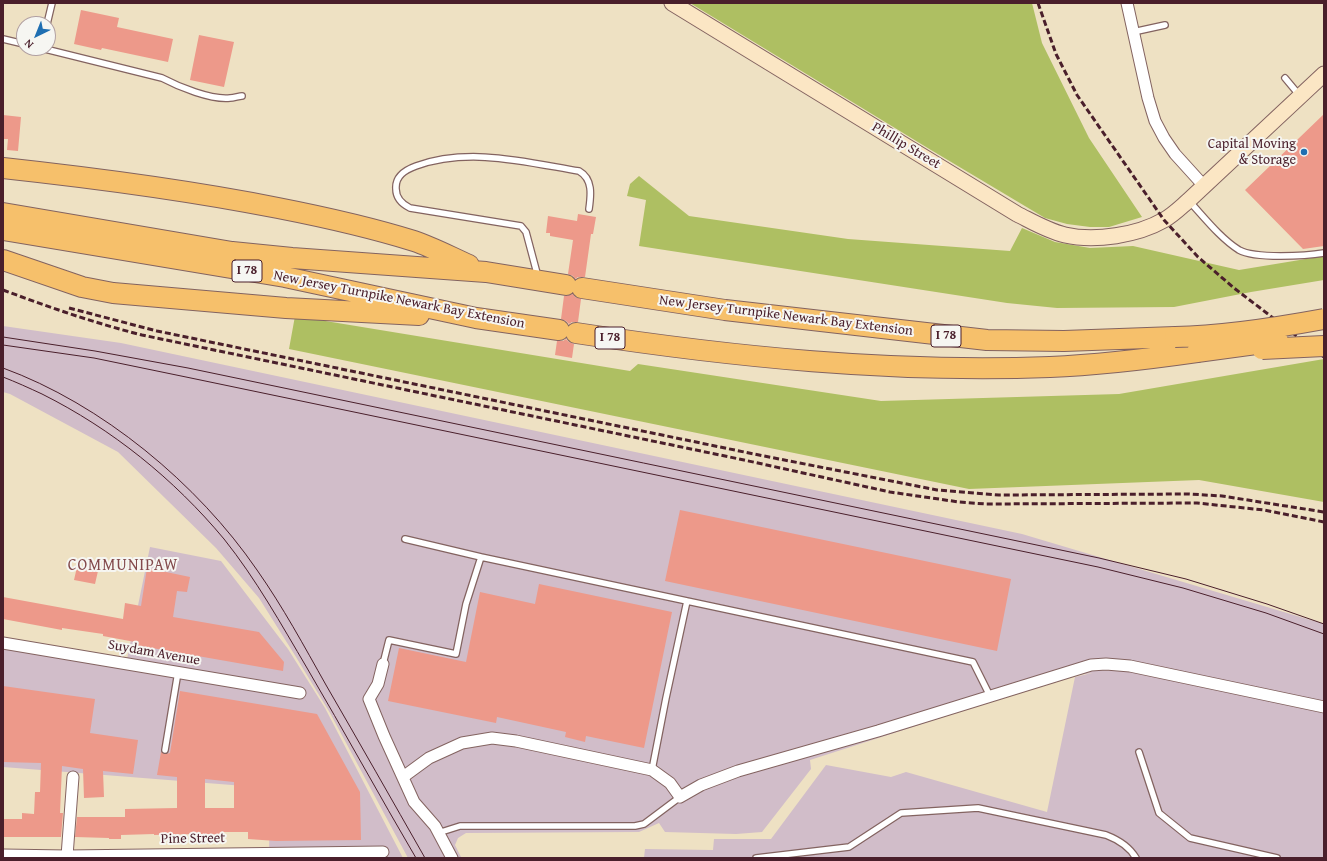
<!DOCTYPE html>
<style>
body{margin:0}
#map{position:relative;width:1327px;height:861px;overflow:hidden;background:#eee1c3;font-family:"Gentium Book Plus",serif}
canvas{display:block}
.frame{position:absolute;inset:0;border:4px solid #4a1f2b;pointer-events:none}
.north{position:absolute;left:16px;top:16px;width:40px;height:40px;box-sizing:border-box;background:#f6f6f2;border:1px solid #b1a0a2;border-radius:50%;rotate:223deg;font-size:11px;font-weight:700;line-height:16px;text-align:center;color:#4a1f2b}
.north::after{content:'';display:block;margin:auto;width:14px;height:18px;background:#1f6fb2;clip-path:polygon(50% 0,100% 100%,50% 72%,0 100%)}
</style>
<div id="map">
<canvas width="1327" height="861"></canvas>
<div class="frame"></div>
<div class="north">N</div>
</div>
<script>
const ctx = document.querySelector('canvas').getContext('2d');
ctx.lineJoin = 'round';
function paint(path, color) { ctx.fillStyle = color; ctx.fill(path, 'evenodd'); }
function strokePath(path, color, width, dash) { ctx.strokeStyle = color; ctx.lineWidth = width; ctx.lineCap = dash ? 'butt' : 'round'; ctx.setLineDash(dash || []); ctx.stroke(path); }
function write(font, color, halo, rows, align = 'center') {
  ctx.font = font + ' "Gentium Book Plus",serif'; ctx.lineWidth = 4; ctx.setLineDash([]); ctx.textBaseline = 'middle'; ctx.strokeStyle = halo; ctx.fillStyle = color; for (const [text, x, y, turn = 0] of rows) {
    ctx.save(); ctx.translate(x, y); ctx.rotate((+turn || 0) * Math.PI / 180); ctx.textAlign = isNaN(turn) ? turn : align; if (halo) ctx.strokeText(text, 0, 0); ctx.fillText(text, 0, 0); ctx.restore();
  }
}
const industrial = new Path2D(`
 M3 326 121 343 1022 534 1324 624V706L1119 668 1102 671 1120 669 1324 713V858H644L645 849 713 850 714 839H771L826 765 891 777 906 772 1047 812 1075 677 1092 673 1071 676 810 760 811 769 762 832 736 834 665 832 659 823 639 832 466 833 458 838 455 845 461 857 408 858 330 713 296 657 259 598 216 548 118 452 10 394 3 392Z
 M150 547 221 561 288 649 325 708 403 858H269L270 788 3 767V645L126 664Z`);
const green = new Path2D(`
 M690 3H1032L1042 43 1089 138 1142 217 1109 227H1090L1067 224 1045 218 931 150Z
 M639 176 689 216 848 239 1010 251 1022 228 1055 242 1090 248 1133 246 1239 270 1324 256V280L1251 292 1174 307 1057 308 1007 303 639 246 646 200 627 196 630 184Z
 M295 316 630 371 638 364 881 401 1119 394 1324 359V502L1199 480 969 489 289 349Z`);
const building = new Path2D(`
 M81 10 119 18 117 27 173 39 168 62 102 48 101 50 74 44Z
 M199 35 234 42 224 87 190 80Z
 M1324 114V246L1303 249 1245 190Z
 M3 115 21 117 18 151 7 150 8 139H3Z
 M578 214 596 217 593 234H591L585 277H578L575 279 573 276 568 274 573 240 550 236V233H546L548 216 577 221Z
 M573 294 575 297 581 299 578 322H572L569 324 566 321 561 319 564 296Z
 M566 339 569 342 574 344 572 358 555 355 557 341H563Z
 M680 510 1011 579 997 651 665 581Z
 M77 567 98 571 95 584 74 580Z
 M147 568 190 577 187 592 177 591 173 617 259 632 284 662 283 671 135 645V642L103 636V634L62 628V630L3 619V597L123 619 125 603 141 606Z
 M539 584 672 612 644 748 586 736 585 742 565 737 566 732 497 717 496 723 388 701 399 648 466 662 480 592 535 604Z
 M3 686 95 699 90 733 138 740 133 774 103 771 104 797 84 798 83 769 62 766 60 813H63L61 837H3V819H22V813L34 814 35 792H40L41 763 3 762Z
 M180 691 317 714 360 792 361 840 276 841 248 839V832H224V835L196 834 154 835V834L121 835V839H109V838L75 837 77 817H125V809L177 808V777L157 775 161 752 165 754 170 753ZM205 779 234 782V808H205Z`);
const lane = new Path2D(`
 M47 24 52 3
 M1133 32 1165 25
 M3 39 24 44
 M41 48 162 78C179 87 211 100 230 98 234 98 239 96 242 96
 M1285 78 1300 96
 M1189 201C1204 217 1220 238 1239 250 1255 259 1306 256 1324 253
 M538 277 526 232 521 226 410 208C402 204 396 198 396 189 395 176 405 170 416 166 469 147 525 162 579 171 593 179 591 195 589 209
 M405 539 481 557
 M687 601 973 662 990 696
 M383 664 389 640 456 654 466 604 481 557 687 601 666 698 652 770
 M165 750 178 672
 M1139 752 1159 813 1190 838 1277 858
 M438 833 460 826H635L644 824 680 797
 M756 858 849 847 901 813 978 808 1106 835C1119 840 1129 846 1136 858`);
const street = new Path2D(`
 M1127 3 1148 98 1155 121 1164 138 1175 154 1204 186
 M3 643 300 693
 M383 664 378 684 369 699 384 736 414 802 435 826 452 858
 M403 777 429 758 462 743 492 738 516 741 652 770 670 783 680 797 701 785 738 771 878 731 1091 665 1106 664 1130 666 1324 707
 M3 855 67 856 383 852
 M67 856 73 777`);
const secondary = new Path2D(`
 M672 3 1017 214C1033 222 1048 231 1065 235 1095 242 1138 235 1164 220 1173 215 1181 207 1188 201L1324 74`);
const highway = new Path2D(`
 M3 168C95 178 187 190 278 208 324 217 369 227 414 241 432 247 451 257 469 265
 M3 213 232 252 292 258 486 272 566 285
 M3 230 285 277 476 318 559 330
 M3 260 82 287 113 293 286 308 419 315
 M582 288 725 310 987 340 1064 341 1175 337
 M576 333C733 357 891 373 1050 367 1099 365 1148 359 1197 352`);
const tram = new Path2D(`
 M3 337 95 351 188 368 1099 558 1186 579 1267 604 1324 624
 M3 345 94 358 186 377 1098 567 1183 588 1266 613 1324 634
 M3 368C102 404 198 484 257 570 283 607 304 646 326 685 359 742 392 800 425 858
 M3 377C16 382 29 388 42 394 112 429 174 479 224 539 256 579 281 624 307 668 344 731 379 795 416 858`);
const rail = new Path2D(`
 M1038 3 1056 54 1077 95 1164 220 1198 257 1234 288 1324 357
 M3 290C49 307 94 323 142 335L744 460 890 492 959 502 986 504 1197 503 1264 510 1324 522
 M69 308 157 331 754 454 937 490 999 495 1189 494 1222 496 1324 512`);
const highwayBridge = new Path2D(`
 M1175 337C1225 336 1275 328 1324 319
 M1262 349 1324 346
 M1197 352 1278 341`);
const markers = [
 [1304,152,4,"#1f6fb2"]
];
const shields = [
 [247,271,30],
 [946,336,30],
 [610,338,30]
];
const shieldNames = [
 ["I 78",247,271],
 ["I 78",946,336],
 ["I 78",610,338]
];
const poiNames = [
 ["Capital Moving",1296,144],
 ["& Storage",1296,160]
];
const streetNames = [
 ["Phillip Street",906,146,31],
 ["New Jersey Turnpike Newark Bay Extension",399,300,11],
 ["New Jersey Turnpike Newark Bay Extension",786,316,7],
 ["Suydam Avenue",154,653,10],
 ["Pine Street",193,839,-1]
];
const quarterNames = [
 ["COMMUNIPAW",123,566]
];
paint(industrial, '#d1bdc9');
paint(green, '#aebf62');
paint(building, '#ed998a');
strokePath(lane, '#836360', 8);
strokePath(street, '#836360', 13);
strokePath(secondary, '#836360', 17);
strokePath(highway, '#836360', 22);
strokePath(lane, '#fff', 5.5);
strokePath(street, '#fff', 11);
strokePath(secondary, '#fbe6c4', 15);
strokePath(highway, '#f6c06b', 20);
strokePath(tram, '#4a1f2b', 1);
strokePath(rail, '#4a1f2b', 3, [6, 3]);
strokePath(highwayBridge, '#836360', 22, []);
strokePath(highwayBridge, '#f6c06b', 20);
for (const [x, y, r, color] of markers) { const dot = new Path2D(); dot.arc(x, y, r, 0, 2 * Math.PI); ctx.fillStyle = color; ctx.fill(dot); strokePath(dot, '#f6f6f2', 1.5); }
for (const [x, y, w] of shields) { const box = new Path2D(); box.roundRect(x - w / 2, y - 11, w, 22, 3); ctx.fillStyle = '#f6f6f2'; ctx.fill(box); strokePath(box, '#4a1f2b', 1); }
write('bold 13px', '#4a1f2b', null, shieldNames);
write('14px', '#4a1f2b', '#f6f6f2', poiNames, 'right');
write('14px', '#4a1f2b', '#f6f6f2', streetNames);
ctx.letterSpacing = '1px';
write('16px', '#834a4c', '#f6f6f2', quarterNames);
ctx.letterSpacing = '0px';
</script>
